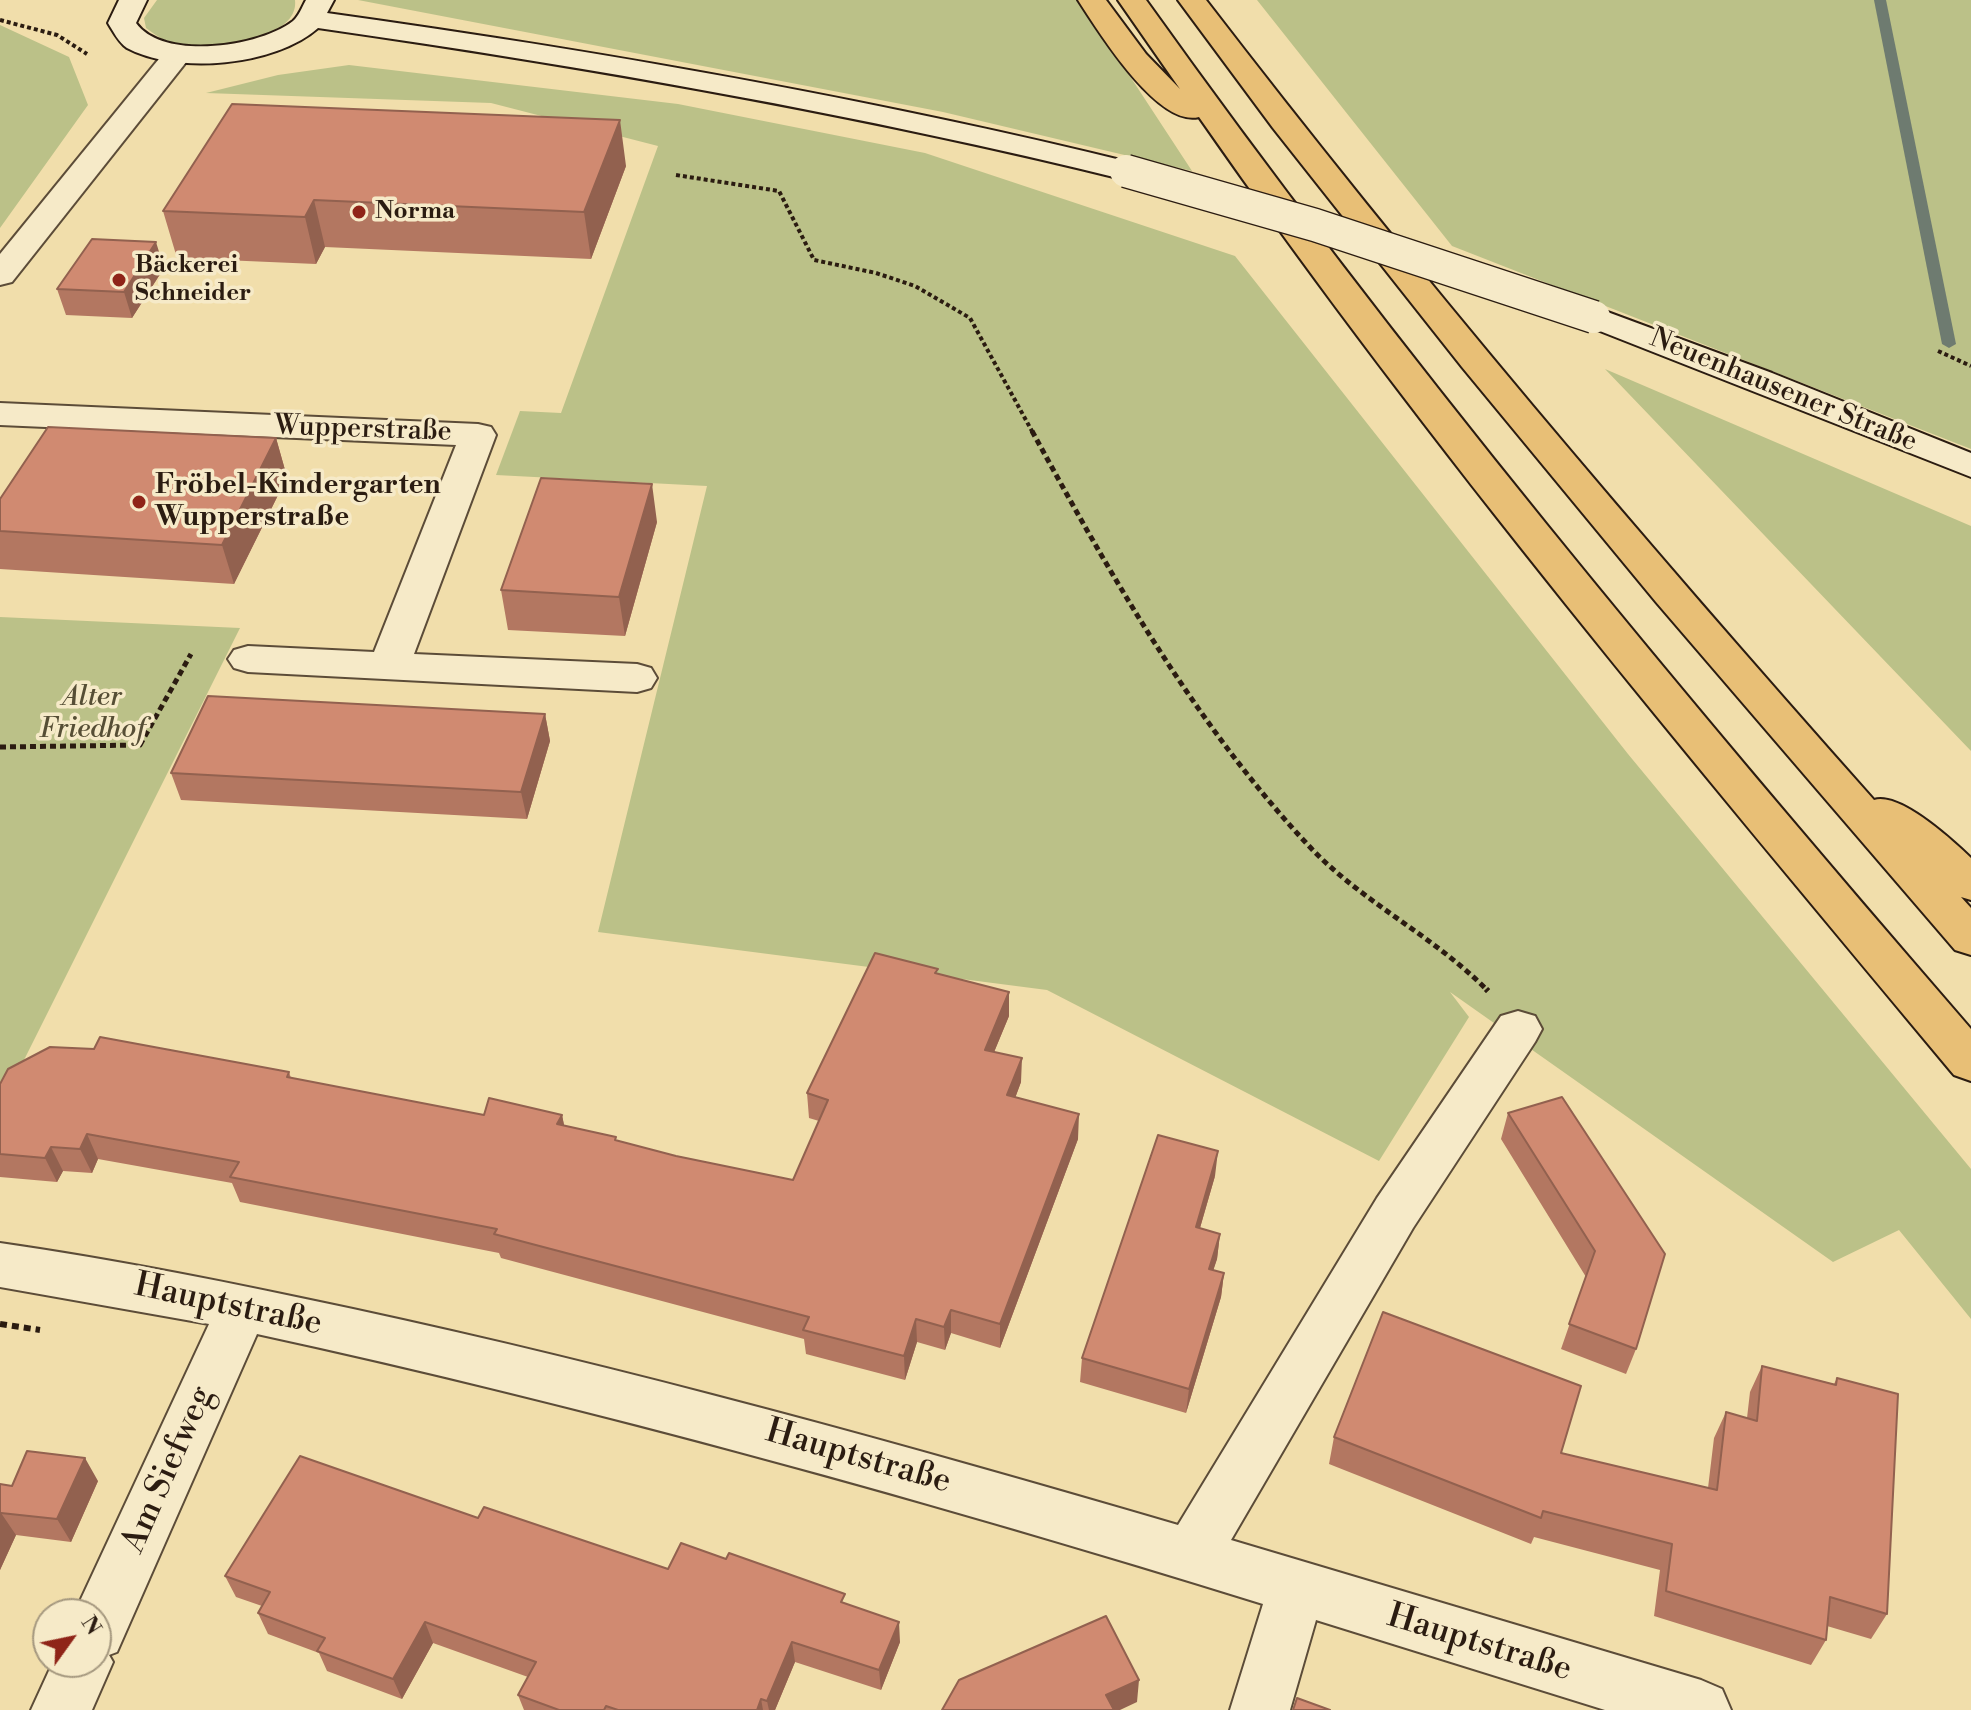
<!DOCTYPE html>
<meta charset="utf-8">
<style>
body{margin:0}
#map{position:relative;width:1971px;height:1710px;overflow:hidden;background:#f1deab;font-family:"Libre Bodoni",serif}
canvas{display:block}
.north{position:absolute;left:32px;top:1598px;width:80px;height:80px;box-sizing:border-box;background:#f6eac8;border:2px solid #a5987f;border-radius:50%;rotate:57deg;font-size:22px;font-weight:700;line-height:32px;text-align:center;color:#2b1c11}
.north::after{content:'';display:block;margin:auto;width:28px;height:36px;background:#8f2418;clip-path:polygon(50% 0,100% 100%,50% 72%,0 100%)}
</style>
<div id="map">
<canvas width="1971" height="1710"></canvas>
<div class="north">N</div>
</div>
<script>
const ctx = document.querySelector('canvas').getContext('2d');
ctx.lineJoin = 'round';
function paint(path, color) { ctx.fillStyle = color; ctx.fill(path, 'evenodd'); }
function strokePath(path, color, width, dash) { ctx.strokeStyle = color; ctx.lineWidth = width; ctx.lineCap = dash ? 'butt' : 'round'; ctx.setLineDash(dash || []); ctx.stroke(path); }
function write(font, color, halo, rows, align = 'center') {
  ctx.font = font + ' "Libre Bodoni",serif'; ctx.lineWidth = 7; ctx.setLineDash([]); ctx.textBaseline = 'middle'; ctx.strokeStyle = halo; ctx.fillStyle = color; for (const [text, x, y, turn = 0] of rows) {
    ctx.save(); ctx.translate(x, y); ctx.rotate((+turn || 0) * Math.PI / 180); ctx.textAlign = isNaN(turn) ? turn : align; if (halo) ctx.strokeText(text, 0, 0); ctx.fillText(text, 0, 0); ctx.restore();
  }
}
const green = new Path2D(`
 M157 0H295C300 44 196 51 167 41 159 38 153 33 146 28L144 18Z
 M358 0H1080L1192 171 943 112Z
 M1257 0H1971V449L1452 246Z
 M0 25 69 57 88 105 0 228Z
 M349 65 678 104 925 153 1235 256 1628 754 1971 1169V1319L1899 1230 1833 1262 1450 992 1469 1017 1379 1161 1047 990 598 932 707 486 496 475 520 411 561 413 658 146 491 103 206 93 278 75Z
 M1605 369 1971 526V751Z
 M0 617 240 628 0 1108Z`);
const stream = new Path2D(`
 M1874 0H1886L1956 344 1949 348 1942 344Z`);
const pathFar2 = new Path2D(`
 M0 20 57 35 87 54
 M676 175 779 191 814 260 876 273 915 286 970 318 1033 433
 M1938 351 1971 366`);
const pathFar1 = new Path2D(`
 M1032 431C1111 576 1195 724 1308 845 1361 902 1433 935 1488 991
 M0 747 140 745 191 654`);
const path = new Path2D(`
 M1486 989 1488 991
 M0 1324 40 1330`);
const minor = new Path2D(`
 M0 403 478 424 491 427 496 435 414 654 637 664 651 668 657 678 651 688 637 692 248 672 234 668 228 659 234 650 248 646 374 652 456 445 0 425Z
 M1518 1011 1535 1016 1542 1029 1535 1042 1413 1228 1231 1540 1701 1680 1722 1689 1731 1710H1605L1316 1620 1290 1710H1230L1263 1604C931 1501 597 1408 257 1334L117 1652 109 1655 113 1662 92 1710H31L53 1662H96V1614H74L209 1324 0 1287V1243C119 1260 236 1284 353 1309 631 1369 905 1445 1178 1525L1377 1198 1501 1016Z`);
const tertiary = new Path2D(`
 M177 46 187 49 191 55 187 61 12 282 0 285V254L167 49Z`);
const secondary = new Path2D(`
 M119 0H147L136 23C163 61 260 47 293 21 299 16 302 7 306 0H334L327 13C600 51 870 98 1137 164L1142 171 1137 178 1126 180C859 114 590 67 318 28 275 66 177 75 127 48 119 43 113 31 108 23Z
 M1594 307 1772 373 1971 453V477L1582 324 1577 317 1582 310Z`);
const motorway = new Path2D(`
 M1078 0H1106L1146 54 1180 89 1118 0H1146C1403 360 1682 695 1971 1029V1081L1954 1075C1694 763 1431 451 1199 117 1158 128 1098 31 1078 0Z
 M1178 0H1206C1418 276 1643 540 1874 800 1900 792 1952 840 1971 858V900L1961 897 1971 908V955L1955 950 1656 602 1462 367 1273 128Z`);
const secondaryBridge = new Path2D(`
 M1126 171 1315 225 1594 317`);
const wall = new Path2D(`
 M626 166 591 259 325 247 316 264 177 258 163 211Z
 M164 268 132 318 66 315 57 289Z
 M276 438 287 477 234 584 0 569V499Z
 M657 522 625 636 508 630 501 590Z
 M545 714 550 741 527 819 181 800 171 773Z
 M938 974 1009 992V1016L994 1052 1021 1082 1015 1098 1078 1139 1000 1348 951 1333 945 1350 917 1342 905 1380 806 1354 804 1339 501 1258 499 1253 240 1202 232 1183 98 1159 92 1173 63 1171 57 1182 0 1177V1084L289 1072 291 1078 484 1115H562L564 1126 616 1137V1140L676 1156 793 1180 819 1121 809 1118 807 1093Z
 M1562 1097 1636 1349 1626 1374 1561 1349 1586 1277 1501 1139 1508 1113Z
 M1215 1176 1200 1228 1220 1234 1217 1259 1213 1270 1224 1273 1221 1297 1186 1413 1080 1382 1082 1358Z
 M1762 1366 1834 1384 1837 1378 1887 1614 1871 1639 1827 1626 1826 1640 1811 1665 1654 1616 1660 1570 1534 1537 1531 1544 1329 1464 1334 1437 1561 1453 1708 1488 1714 1438 1726 1412 1747 1418 1750 1392Z
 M98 1481 71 1542 16 1535 0 1570V1484L12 1486Z
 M478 1518 668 1569 846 1604 900 1642 881 1690 795 1662 775 1710H524L518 1695 528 1677 433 1643 402 1699 327 1671 319 1653 268 1634 258 1613 262 1606 236 1597 225 1576Z`);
const shadedWall = new Path2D(`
 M620 120 626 166 591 259 584 212Z
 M314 200 325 247 316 264 305 217Z
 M156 242 164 268 132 318 124 292Z
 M276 438 287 477 234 584 222 545Z
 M652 484 657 522 625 636 619 597Z
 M545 714 550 741 527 819 521 792Z
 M1009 992V1016L985 1074V1050Z
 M1022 1058 1021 1082 1007 1120V1095Z
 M1079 1114 1078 1139 1000 1348V1324Z
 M562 1115 567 1139 557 1124Z
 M87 1134 98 1159 92 1173 80 1149Z
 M51 1147 63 1171 57 1182 45 1158Z
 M1218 1151 1215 1176 1193 1252 1196 1227Z
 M1220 1234 1217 1259 1206 1293 1209 1269Z
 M1224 1273 1221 1297 1186 1413 1189 1389Z
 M951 1310V1333L945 1350 944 1327Z
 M916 1319 917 1342 905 1380 904 1356Z
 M85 1458 98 1481 71 1542 57 1519Z
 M1 1513 16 1535 0 1570V1515Z
 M425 1622 433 1643 402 1699 393 1679Z
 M899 1622 900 1642 881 1690 879 1670Z
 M792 1642 795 1662 775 1710H769L767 1701Z
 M1139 1680 1137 1702 1120 1710H1105L1106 1695Z
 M761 1699 763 1710H757Z`);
const building = new Path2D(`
 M232 104 620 120 584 212 314 200 305 217 163 211Z
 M92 239 156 242 124 292 57 289Z
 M48 427 276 438 222 545 0 531V499Z
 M541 478 652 484 619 597 501 590Z
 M208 696 545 714 521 792 171 773Z
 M875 953 938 969 935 973 1009 992 985 1050 1022 1058 1007 1095 1079 1114 1000 1324 951 1310 944 1327 916 1319 904 1356 803 1330 809 1317 494 1234 497 1229 230 1177 239 1162 87 1134 80 1149 51 1147 45 1158 0 1154V1084L8 1069 50 1047 94 1049 100 1037 289 1072 287 1077 484 1115 489 1098 562 1115 557 1124 616 1137 615 1140 676 1156 793 1180 828 1100 807 1093Z
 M1562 1097 1665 1254 1636 1349 1569 1324 1595 1251 1508 1113Z
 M1158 1135 1218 1151 1196 1227 1220 1234 1209 1269 1224 1273 1189 1389 1082 1358Z
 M1383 1312 1581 1386 1561 1453 1717 1490 1726 1412 1757 1421 1762 1366 1836 1385 1837 1378 1898 1394 1887 1614 1830 1597 1826 1640 1666 1591 1672 1544 1543 1511 1541 1518 1334 1437Z
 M27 1451 85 1458 57 1519 1 1513 0 1515V1484L12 1486Z
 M300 1456 478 1518 484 1507 668 1569 681 1543 726 1559 729 1553 845 1594 841 1602 899 1622 879 1670 792 1642 767 1701 761 1699 757 1710H618L606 1706 604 1710H559L518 1695 536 1662 425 1622 393 1679 317 1651 325 1638 258 1613 270 1592 225 1576Z
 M1106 1616 1139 1680 1106 1695 1114 1710H942L959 1680Z
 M1297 1698 1330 1710H1293Z`);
const markers = [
 [359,212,8,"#8f2418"],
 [119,280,8,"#8f2418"],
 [139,502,8,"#8f2418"]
];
const farPoinames = [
 ["Norma",375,212],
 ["Bäckerei",135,266],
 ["Schneider",135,294]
];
const streetNames = [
 ["Neuenhausener Straße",1783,391,22],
 ["Wupperstraße",363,430,2]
];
const poiNames = [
 ["Fröbel-Kindergarten",155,486],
 ["Wupperstraße",155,518]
];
const parkNames = [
 ["Alter",92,698],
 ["Friedhof",92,730]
];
const nearStreetnames = [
 ["Hauptstraße",228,1306,12],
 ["Hauptstraße",858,1458,16],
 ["Am Siefweg",169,1470,-66],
 ["Hauptstraße",1479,1644,17]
];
paint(green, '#bbc188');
paint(stream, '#6e7b70');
strokePath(minor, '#5c4c38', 4);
strokePath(tertiary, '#5c4c38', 4);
strokePath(secondary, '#2b1c11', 4);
strokePath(motorway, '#2b1c11', 4);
strokePath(pathFar2, '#2b1c11', 4, [4, 3]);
strokePath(pathFar1, '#2b1c11', 5, [6, 4]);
strokePath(path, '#2b1c11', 6, [7, 5]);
paint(minor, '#f6eac8');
paint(tertiary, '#f6eac8');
paint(secondary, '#f6eac8');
paint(motorway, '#e8bf76');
strokePath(secondaryBridge, '#2b1c11', 35, []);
strokePath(secondaryBridge, '#f6eac8', 32);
paint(wall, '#b37761');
paint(shadedWall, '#92614f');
paint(building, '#d08a71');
strokePath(building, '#92614f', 2);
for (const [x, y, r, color] of markers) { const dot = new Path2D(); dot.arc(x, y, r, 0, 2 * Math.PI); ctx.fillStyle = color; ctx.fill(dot); strokePath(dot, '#f6eac8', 3); }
write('bold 24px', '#2b1c11', '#f6eac8', farPoinames, 'left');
write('28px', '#2b1c11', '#f6eac8', streetNames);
write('bold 28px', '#2b1c11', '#f6eac8', poiNames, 'left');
write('italic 28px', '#564e35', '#f6eac8', parkNames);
write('34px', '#2b1c11', '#f6eac8', nearStreetnames);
</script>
